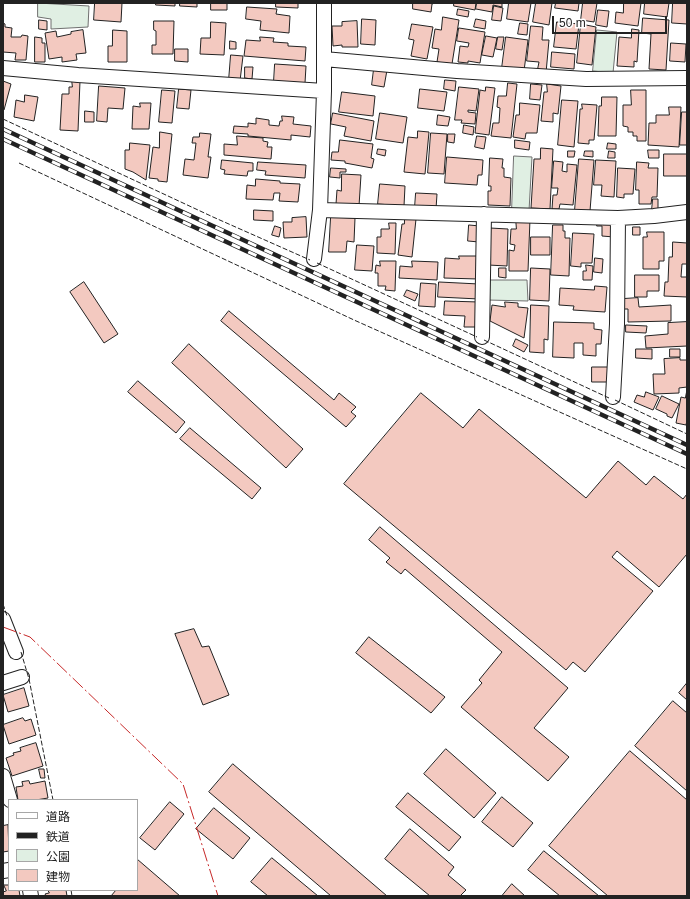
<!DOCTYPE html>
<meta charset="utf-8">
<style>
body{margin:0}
#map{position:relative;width:690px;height:899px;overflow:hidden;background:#fff;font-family:Arial,"Noto Sans JP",sans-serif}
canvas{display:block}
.frame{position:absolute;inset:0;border:4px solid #222;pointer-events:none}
.legend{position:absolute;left:8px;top:799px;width:130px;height:92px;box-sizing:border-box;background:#fff;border:1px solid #a7a7a7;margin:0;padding:5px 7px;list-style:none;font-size:12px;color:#222}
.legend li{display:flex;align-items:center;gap:8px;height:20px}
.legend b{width:20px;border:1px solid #a7a7a7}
.scale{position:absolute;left:552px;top:16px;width:115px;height:18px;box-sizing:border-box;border:2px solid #222;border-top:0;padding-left:5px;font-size:12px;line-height:14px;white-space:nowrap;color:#222;-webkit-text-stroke:3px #fff;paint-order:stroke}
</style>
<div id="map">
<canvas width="690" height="899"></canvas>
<div class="frame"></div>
<ul class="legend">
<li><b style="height:5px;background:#fff"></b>道路</li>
<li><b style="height:5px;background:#222"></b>鉄道</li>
<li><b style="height:11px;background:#e0efe3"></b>公園</li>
<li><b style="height:11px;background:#f3c9c0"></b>建物</li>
</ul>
<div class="scale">50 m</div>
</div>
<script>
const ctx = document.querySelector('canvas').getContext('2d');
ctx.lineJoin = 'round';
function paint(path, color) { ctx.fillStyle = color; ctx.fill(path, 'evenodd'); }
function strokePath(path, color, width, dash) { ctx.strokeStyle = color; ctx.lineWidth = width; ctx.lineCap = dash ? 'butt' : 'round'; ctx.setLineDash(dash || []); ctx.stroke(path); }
const green = new Path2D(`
 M38 3 89 6 88 27 51 29V19L38 17Z
 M597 30 617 32 613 73 593 71Z
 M514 156 532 157 529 211 512 210Z
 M487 280H527L528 301 487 300Z`);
const building = new Path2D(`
 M95 3H122L121 22 94 20Z
 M156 3H175V6L156 5Z
 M180 3H197V7L180 6Z
 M211 3H227V10H211Z
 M276 3H298V8L276 7Z
 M413 3H435L432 4 431 12 413 9Z
 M454 3H476L475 10 454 6Z
 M477 3H502V7L493 5 492 12 476 9Z
 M509 3H531L528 22 507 19Z
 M536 3H552L549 25 533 22Z
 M556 3H579L578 11 555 8Z
 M583 3H597L594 22 581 20Z
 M624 3H641L638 26 615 23 616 12 623 13Z
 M645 3H669L667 17 644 14Z
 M673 3H687V24L672 23Z
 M494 6 503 8 501 21 492 20Z
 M247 7 277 9 276 14 290 16 289 33 260 30 261 21 246 19Z
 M458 9 469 11 468 17 457 15Z
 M598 10 609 11 607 27 596 25Z
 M443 17 459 20 452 64 437 62 439 49 432 48 435 29 441 30Z
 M643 18 669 20 666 70 649 69 651 34 642 33Z
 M362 19 376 20 375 45 361 44Z
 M476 19 486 21 485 29 474 27Z
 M39 20 47 21V30L39 29Z
 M154 21H174L173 54H152V45H156V31L154 30Z
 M357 21 358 47H342V45L333 46 332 26H342V22Z
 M211 22 226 23 224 55 200 54 201 38H210Z
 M557 22 579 24 576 49 554 47Z
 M3 23 5 24V27L12 28 11 37H21L22 35 28 36 26 60H15L16 53 3 52Z
 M520 23 528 24 527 35 518 34Z
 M412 24 433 27 427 59 411 56 414 40 409 39Z
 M581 24 596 27 592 65 577 63Z
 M531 26 543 27 542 40H549L546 73 537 72 539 62 527 61Z
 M459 28 485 32 480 63 468 61V63L458 62 460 46 468 47 469 43 457 41Z
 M632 29 639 30 637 62 634 61V67L617 66 619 37 631 38Z
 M83 30 86 53 76 54 77 60 62 62V57L49 59 45 33 56 31 57 37 71 34V32Z
 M113 30 127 31V62H108V46H112Z
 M486 36 497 38 493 57 482 55Z
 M35 37 42 38V43H45V62H35Z
 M260 37 274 38 273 42 288 43V46L306 47 305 61 244 56 246 40 260 41Z
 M498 37H504L502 50 496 49Z
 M506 37 528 40 524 71 502 68Z
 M230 41 236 42V49H230Z
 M671 43 686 44 685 62 670 61Z
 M175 49H188V62L175 61Z
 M552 52 575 54 574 69 551 67Z
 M231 55 243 56 240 81 229 80Z
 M275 64 306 66 305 83 274 81Z
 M245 67H253L252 79 245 78Z
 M374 69 387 70 384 87 372 85Z
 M72 80 80 81 78 131 60 130 62 94H69V87H72Z
 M445 80 456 81 455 91 444 89Z
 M3 81 11 84 4 110H3Z
 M508 83 517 84 511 138 491 136 493 123H499L500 108 497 107 498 96H506Z
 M531 84 542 85 540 100 530 99Z
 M547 84 561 86 558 114 553 113V122L541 121 544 92H547Z
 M99 86 125 88 123 109 108 108 107 122 97 121Z
 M459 87 479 89 476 111 468 110V112L476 113 475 124 461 123 462 120H455Z
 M486 87 495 88 489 135 475 133 480 90 485 91Z
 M179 89 191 90 189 109 177 108Z
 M420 89 447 92 444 111 418 108Z
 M162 90 175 91 172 123 159 122Z
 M631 90H646V141H637V136H633V132H628V127L623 126V105H631Z
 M342 92 375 96 373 116 339 112Z
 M25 95 38 97 34 121 14 117 16 100 24 102Z
 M602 97H617L616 136H598L599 106H601Z
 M562 100 578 101 574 147 558 145Z
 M140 103H151L149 129H132L133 106 140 107Z
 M520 103 540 105 537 133H526L525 139 513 137 516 115H519Z
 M582 104 597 105 594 140H589V144L578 143 580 109H582Z
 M669 107H681L679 147 648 145 649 123H656V115H669Z
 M85 111 94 112V122H85Z
 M682 112H687V145H680Z
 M333 113 374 121 371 141 344 136 346 127 331 124Z
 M380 113 407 117 403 143 376 139Z
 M438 115 450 117 448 126 437 125Z
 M282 116 294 117 293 124 311 126 310 137 291 135V140L248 136V134L233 133 234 126 248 127V123L256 124V118L269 120V125L279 126 280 121H282Z
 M464 125 474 127 473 135 463 133Z
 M418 131 429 132 425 174 404 172 408 137 417 138Z
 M160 132 172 134 167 182 158 181V179L149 178 153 147 159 148Z
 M200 133 211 134 208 157H211L208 178 183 175 185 159 194 160 196 143H192L193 137H199Z
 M431 133 447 134 444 174 428 173Z
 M448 134H455L454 143 448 142Z
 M237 136 263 138V141L268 142 267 147H272L271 159 224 155V144L237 145Z
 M477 136 486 137 484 149 475 147Z
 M340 140 373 144 371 158 374 159 372 168 345 163V161L331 160 332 152H338Z
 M515 140 530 142 529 150 515 148Z
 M130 143 150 145 146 180 133 172 125 169V150H129Z
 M608 143 616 144V149H607Z
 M541 148 553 149 550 209 531 208 534 159H540Z
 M378 149 386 150 385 156 377 154Z
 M648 150H659V158H649Z
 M568 151H575L574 157H568Z
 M585 151H593V157L584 156Z
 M609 151 615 152V158H608Z
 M664 154H687V176H664Z
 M447 157 483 160 482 175H478L477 185 445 183Z
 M490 158 503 159 502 168H504V177L511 178 510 206 488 205V191H491V186H489Z
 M579 159 594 160 590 211 575 210Z
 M222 160 253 163V171H248L247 176 224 174 225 170 221 169Z
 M596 160 616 161 614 197 601 196 602 185H594Z
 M554 161 563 162 562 171 567 172V164L577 165 573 205 560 204 559 209H552L553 195H557L558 188H552Z
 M258 162 306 165 305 178 265 175 266 171 257 170Z
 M637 162 649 163 648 168H658L657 197H652L651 204H639V190H636Z
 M331 168 346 169V172H340V178L330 177Z
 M618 168 635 169 633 194H624V198L617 197Z
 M342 174 361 175 359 206 336 204 337 190 341 191Z
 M256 179 280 181V183L300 184 298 202 279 201 280 193H274L273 200 246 199 247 185 255 186Z
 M380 184 405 186 404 206 378 204Z
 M416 193 437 194 436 209 415 207Z
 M653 199H658V210H652Z
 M254 210 273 211V221L254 220Z
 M306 217 307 237 284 238 283 222H292V218Z
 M331 217 355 218 354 242 347 241 346 252H329Z
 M405 217 416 219 412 257 398 255 402 224H404Z
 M516 218 530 219 528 271H509V250L514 251 515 245 510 244 511 229H516Z
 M598 221H614V237L602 236V226H597Z
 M389 223H396L395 254 377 253V237H381V229H389Z
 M469 225 480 226 479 242 468 241Z
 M553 225H563V231H565V238H570L569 276 551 275Z
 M275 226 281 228 279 237 272 235Z
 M633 227H640V235H633Z
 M490 228 508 229 507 266 488 265Z
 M647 232H664V261H659V269H643V237H647Z
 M573 233 594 234 592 263H581V267L571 266Z
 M531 237H550V255H531Z
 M673 242 687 243V264H682L681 277H687V297L664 296 665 282H668L669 257H672Z
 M357 245 374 246 372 271 355 270Z
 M459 256H479L478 279 444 278 445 258 459 259Z
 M595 258 603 259 602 273 594 272Z
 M380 261H396L395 291 385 290 386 286H378V273H375L376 265 380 266Z
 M412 261 438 262 437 280 399 278 400 266 412 267Z
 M586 265 593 266 592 280H583V271H586Z
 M499 268H506V278L499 277Z
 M531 268 550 269 549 301 530 300Z
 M635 275H659V291H647V297H635Z
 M84 282 118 334 104 343 70 292Z
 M439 282 479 284V299L438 297Z
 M421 283 436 284 435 307 419 306Z
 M595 286 607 287 605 312 573 310 574 306 559 305 560 288 594 290Z
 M407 290 418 294 415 301 404 296Z
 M638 298 639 307 671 305V321L628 322V309H624L623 299Z
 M445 301 479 302 478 327H464L465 316 444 315Z
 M505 302 518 303V307L528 308 524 338 490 321 492 305 505 307Z
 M531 305 549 306 548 340 544 339V353L530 352Z
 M229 311 334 400 339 393 356 407 351 412 356 416 346 427 221 321Z
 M554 322 594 323V329L602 330 601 344H596V356L583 355V343H574V358L553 357Z
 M687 322V346L646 348 645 336 668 334V323Z
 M626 325 647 326 646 333 626 332Z
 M516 339 528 345 524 352 513 346Z
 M189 344 303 449 286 468 172 363Z
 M636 349H652V359L636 358Z
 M670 349H680V357H670Z
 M680 358V360H687V387L679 388V393L654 394 653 374H665L664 359Z
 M592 367H610V382H592Z
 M138 381 185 422 176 433 128 392Z
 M687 390V420L686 425 676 423 681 397 685 398Z
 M646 392 659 397 653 410 634 402 637 395 644 397Z
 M421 393 463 428 479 409 586 498 618 461 646 485 654 476 683 499 687 494V554L659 587 617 551 612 557 653 591 585 672 573 662 566 670 344 484Z
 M662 396 679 404 672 418 667 416V414L656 409Z
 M190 428 261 488 252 499 180 439Z
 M380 527 568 688 534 728 569 757 548 781 461 707 482 683 479 680 502 652 405 569 401 574 386 562 390 558 369 540Z
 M194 629 202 647 209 646 229 695 203 705 175 634Z
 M369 637 445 697 431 713 356 653Z
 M687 683V700L679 693Z
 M24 688 29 706 8 712 3 695Z
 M673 701 687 713V791L635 746Z
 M23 718 25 721 31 719 36 735 9 744 3 725Z
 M36 743 43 766 12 776 6 758 14 755 13 753 21 751 20 748Z
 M446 749 496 793 474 818 424 774Z
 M630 751 687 800V896H608L549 846Z
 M233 764 387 896H331L209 792Z
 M39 769H44L45 778H41Z
 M29 781 30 784 45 781 48 798 36 800H18L16 787 23 786 22 782Z
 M408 793 461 837 449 851 396 807Z
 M502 797 533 823 513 847 482 822Z
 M170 802 184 814 155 850 140 838Z
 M214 808 250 838 233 859 196 829Z
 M8 825 9 851 3 852V826Z
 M410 829 454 867 448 875 466 890 460 896H430L385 859Z
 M544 851 599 896H560L528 870Z
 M272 858 318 896H268L251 882Z
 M137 859 180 896H111L116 890H137Z
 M512 884 525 896H502Z
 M4 885H9V890H19L20 896H3V892L6 891Z
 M48 890H66L67 896H46L45 894 49 893Z`);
const street = new Path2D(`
 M324 3V91L320 210 618 218 654 216 687 212
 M324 59 457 71 586 79 687 78
 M3 68 78 75 324 91
 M314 259 320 210
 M482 337 484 214
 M613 397 617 324 618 218
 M3 619 16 652
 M3 683 22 677
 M3 776 10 800
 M3 871 9 870
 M30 890 31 896`);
const rail = new Path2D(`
 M3 129 687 445
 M3 139 687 454`);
const fence = new Path2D(`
 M3 119 213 217 310 260
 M19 163 354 320 687 469
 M317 263 477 337
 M484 340 609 398
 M615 400 687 434
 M3 604 7 616
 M21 652 29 679 53 800
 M71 890 72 896`);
const power = new Path2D(`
 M3 627 30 637 183 784 218 896`);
paint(green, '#e0efe3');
strokePath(green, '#6f6f6f', 1);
paint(building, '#f3c9c0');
strokePath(building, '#222', 1);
strokePath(street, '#222', 16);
strokePath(street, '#fff', 14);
strokePath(rail, '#222', 4.5);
strokePath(rail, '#fff', 3, [9]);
strokePath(fence, '#222', 1, [5, 2]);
strokePath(power, '#c62828', 1, [14, 3, 2, 3]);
</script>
